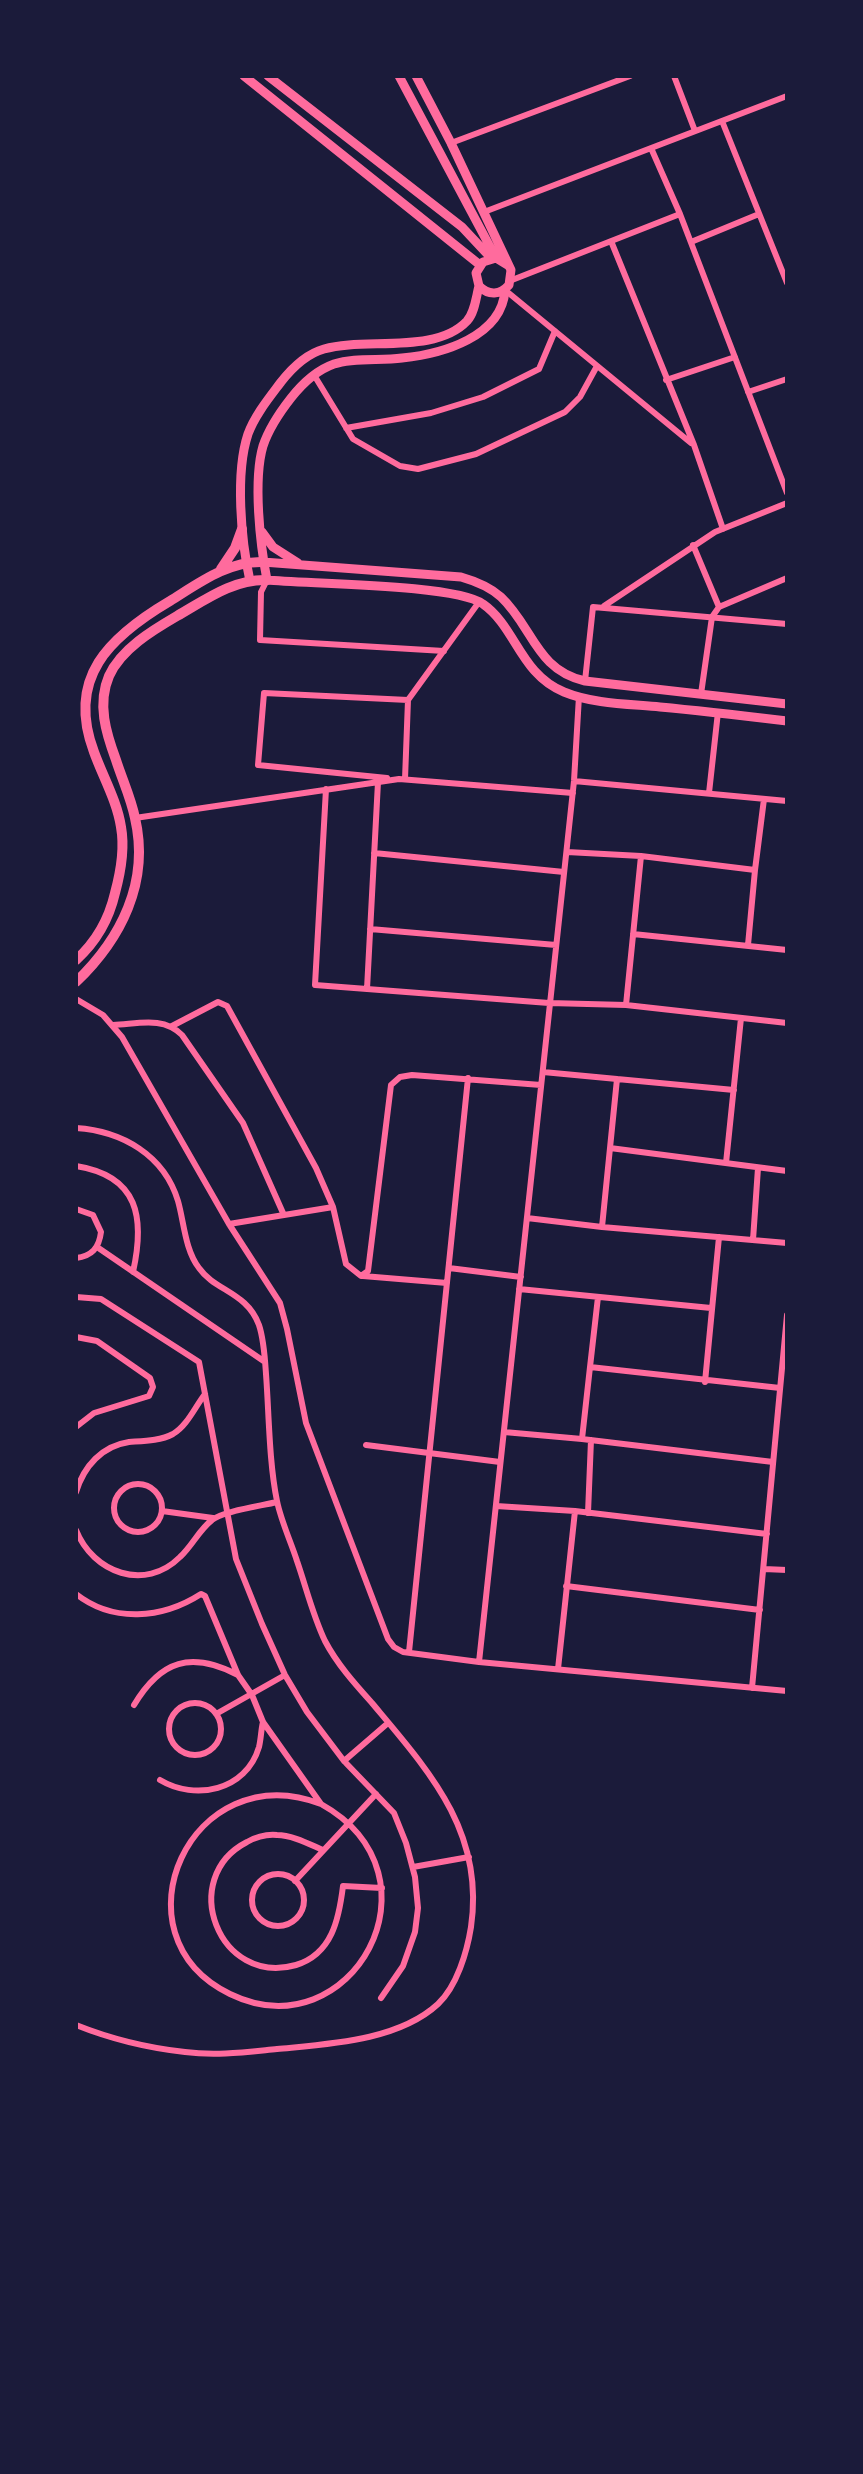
<!DOCTYPE html>
<style>
body{margin:0}
#map{position:relative;width:863px;height:2474px;overflow:hidden;background:#1b1b3a;font-family:Ubuntu,sans-serif}
canvas{display:block}
.frame{position:absolute;inset:0;border:78px solid #1b1b3a;pointer-events:none}
</style>
<div id="map">
<canvas width="863" height="2474"></canvas>
<div class="frame"></div>
</div>
<script>
const ctx = document.querySelector('canvas').getContext('2d');
ctx.lineJoin = 'round';
function strokePath(path, color, width, dash) { ctx.strokeStyle = color; ctx.lineWidth = width; ctx.lineCap = dash ? 'butt' : 'round'; ctx.setLineDash(dash || []); ctx.stroke(path); }
const minor = new Path2D(`
 M674 76 695 131
 M722 121 787 283
 M451 143 630 76
 M651 148 680 214 787 493
 M484 212 787 96
 M611 241 694 445 723 529
 M691 242 759 214
 M512 280 680 214
 M505 290 691 443
 M314 375 353 439 400 466 418 469 476 454 565 412 580 397 597 366
 M666 380 735 357
 M748 392 787 379
 M346 428 431 413 483 397 539 369 555 331
 M693 545 719 607
 M267 580 261 592 260 640 444 651
 M604 606 715 532 787 503
 M585 681 593 607 787 624
 M701 694 712 617 719 607 787 578
 M387 778 258 765 264 693 408 700
 M405 779 408 700 479 602
 M574 781 787 801
 M326 789 315 985 549 1003 626 1005
 M709 793 718 712
 M135 818 399 779 573 793
 M567 852 641 856 626 1005 787 1023
 M374 853 564 872
 M641 856 755 870 764 799
 M370 929 556 945
 M633 934 787 950
 M748 945 755 870
 M367 989 378 782
 M76 999 103 1015 122 1037 229 1224 280 1303 287 1329 306 1423 388 1639 394 1647 403 1652 479 1662 787 1691
 M113 1025C138 1024 163 1016 182 1035L243 1123 283 1213
 M172 1026 218 1002 227 1006 316 1168 333 1207
 M543 1072 617 1079
 M76 1128C122 1131 164 1155 178 1201 184 1222 185 1250 199 1268 215 1291 247 1292 259 1325 264 1340 265 1359 266 1374 269 1414 269 1462 277 1501 281 1521 291 1542 297 1561 306 1587 313 1616 325 1641 337 1664 355 1684 372 1703 429 1771 485 1832 471 1927 467 1952 457 1986 438 2004 398 2041 328 2044 277 2049 246 2052 217 2056 185 2052 148 2048 111 2039 76 2025
 M610 1148 617 1079 734 1090
 M726 1163 741 1018
 M76 1166C139 1176 145 1218 133 1272
 M76 1209 93 1215 101 1232C99 1248 92 1256 76 1258
 M527 1218 602 1227 610 1148 787 1171
 M229 1224 333 1207 346 1264 361 1276 368 1271 391 1085 400 1077 412 1075 541 1085
 M602 1227 787 1243
 M753 1240 758 1168
 M97 1247 265 1362
 M449 1268 521 1277
 M363 1276 447 1283
 M519 1289 711 1308
 M76 1297 101 1299 199 1362 236 1559 262 1624 285 1675 307 1712 344 1761 394 1813 406 1843 415 1877 418 1908 415 1932 403 1966 381 1998
 M76 1337 97 1341 150 1378 153 1387 149 1396 94 1413 76 1427
 M590 1367 598 1297
 M705 1382 719 1237
 M504 1432 582 1439 590 1367 780 1388
 M582 1439 773 1462
 M366 1445 500 1462
 M114 1508a24 24 0 1 1 48 0a24 24 0 1 1-48 0Z
 M76 1492C84 1466 102 1446 129 1442 143 1441 160 1441 173 1434 187 1426 195 1407 205 1394
 M496 1506 575 1511
 M162 1511 213 1518
 M588 1513 591 1440
 M76 1530C93 1573 145 1592 180 1557 192 1546 199 1530 212 1520 223 1511 261 1506 277 1502
 M764 1569 787 1570
 M566 1586 760 1610
 M76 1594C113 1623 162 1619 201 1594L205 1596 238 1675 252 1695 263 1722 321 1804C450 1876 351 2053 230 1994 109 1935 191 1754 321 1804
 M409 1652 468 1078
 M479 1662 574 781 579 696
 M558 1669 575 1511 767 1534
 M752 1688 787 1315
 M169 1729a26 26 0 1 1 52 0a26 26 0 1 1-52 0Z
 M134 1705C161 1660 191 1651 238 1675
 M216 1714 285 1675
 M344 1761 388 1723
 M160 1780C195 1801 246 1791 259 1747 261 1739 261 1730 263 1722
 M323 1850C309 1844 292 1835 277 1835 266 1834 256 1837 247 1842 177 1878 219 1987 296 1965 332 1954 339 1919 343 1886L382 1888
 M413 1867 469 1857
 M252 1900a26 26 0 1 1 52 0a26 26 0 1 1-52 0Z
 M295 1881 376 1794`);
const secondary = new Path2D(`
 M244 76 480 265
 M268 76 462 227 491 258
 M399 76 496 258
 M416 76 451 143 511 270 509 285C500 295 489 296 479 286L476 273 483 262 496 258 509 266
 M505 290C502 337 442 354 402 358 380 361 355 357 334 364 317 370 302 384 291 398 280 412 269 428 263 446 253 480 260 544 267 580 308 584 456 584 483 604 516 627 520 674 564 692 593 704 629 704 660 707 703 711 745 716 787 721
 M262 532 273 547 298 563
 M263 562 461 577C475 581 490 587 501 597 533 627 536 670 585 681L787 704
 M250 581C241 540 235 473 248 434 255 415 269 398 281 382 292 368 306 354 324 349 364 337 435 355 467 321 475 312 476 297 479 286`);
const primary = new Path2D(`
 M221 569 235 548 242 529
 M76 960C96 942 109 919 115 893 121 871 125 849 121 827 117 801 103 777 94 752 66 678 109 637 170 601 199 583 228 561 263 562
 M76 982C121 939 150 882 135 818 131 798 122 779 116 760 106 733 97 704 109 676 121 649 153 630 177 616 205 600 233 579 267 580`);
strokePath(minor, '#ff6b9d', 6);
strokePath(secondary, '#ff6b9d', 9);
strokePath(primary, '#ff6b9d', 10);
</script>
